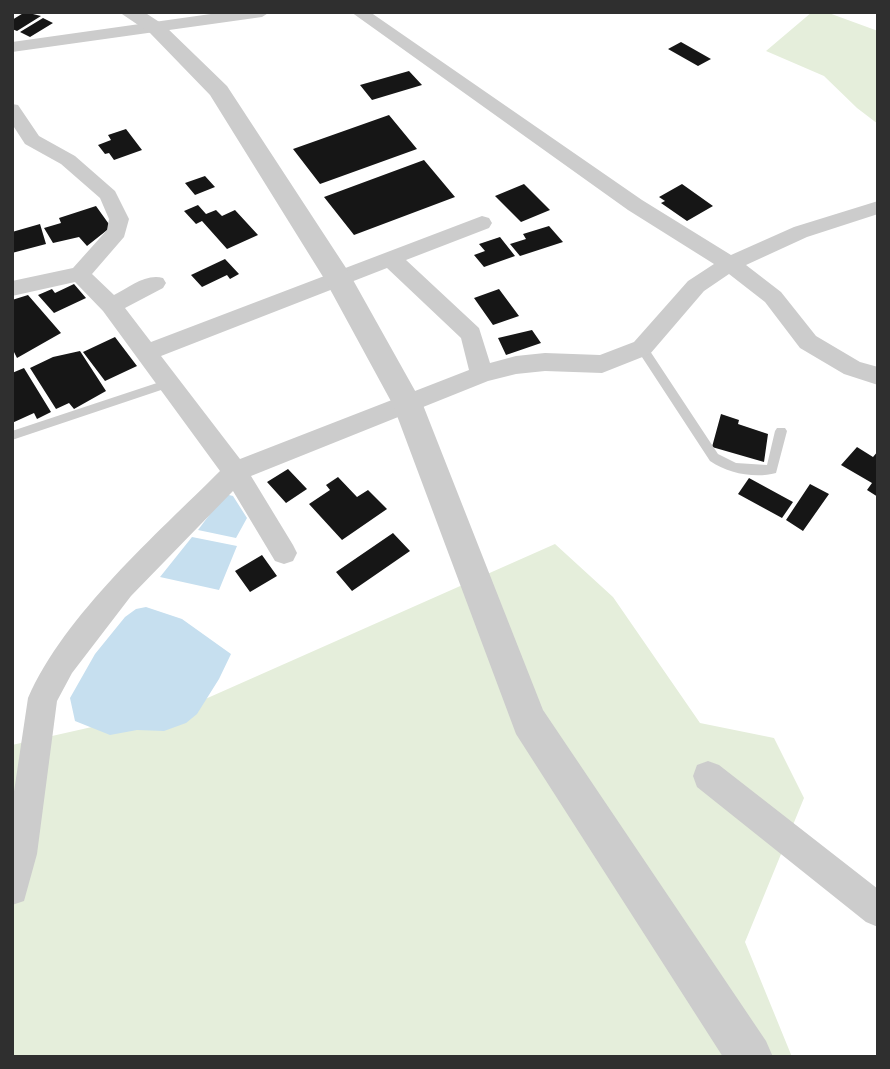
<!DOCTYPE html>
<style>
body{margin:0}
#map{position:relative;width:890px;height:1069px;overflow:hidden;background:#fff;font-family:Cabin,sans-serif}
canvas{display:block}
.frame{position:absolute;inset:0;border:14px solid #2f2f2f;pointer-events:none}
</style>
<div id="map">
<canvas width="890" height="1069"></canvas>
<div class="frame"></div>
</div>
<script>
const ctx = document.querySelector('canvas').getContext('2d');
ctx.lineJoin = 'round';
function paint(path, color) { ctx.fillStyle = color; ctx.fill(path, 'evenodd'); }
const green = new Path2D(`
 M812 12H826L878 31V124L857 108 824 76 766 51Z
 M555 544 613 597 700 723 774 738 804 798 745 942 792 1057H12V745L194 704Z`);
const water = new Path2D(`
 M225 494 233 496 247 518 236 538 198 530Z
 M192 537 237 546 219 590 160 577Z
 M146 607 182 619 231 654 219 679 197 714 186 723 164 731 137 730 110 735 75 721 70 698 95 654 125 617 136 609Z`);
const building = new Path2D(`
 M25 12 41 16 17 31 12 29V20Z
 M43 18 53 23 30 37 20 32Z
 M681 42 711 59 698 66 668 49Z
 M409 71 422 85 372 100 360 85Z
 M389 115 417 149 320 184 293 149Z
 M126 129 142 150 114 160 109 153 105 154 98 145 111 140 108 135Z
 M424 160 455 197 354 235 324 197Z
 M205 176 215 187 195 195 185 183Z
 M524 184 550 210 521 222 495 196Z
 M682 184 713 206 687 221 661 203 665 201 659 197Z
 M198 205 206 214 216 210 222 216 235 210 258 235 227 249 202 221 196 224 184 211Z
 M96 206 111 227 87 246 79 237 53 243 44 228 61 223 59 218Z
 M40 224 46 244 12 253V232Z
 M549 226 563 242 520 256 510 244 526 239 523 234Z
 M500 237 515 256 484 267 474 255 485 251 479 244Z
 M225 259 239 274 230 279 227 275 202 287 191 275Z
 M74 284 86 298 54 313 38 295 52 289 55 293Z
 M499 289 519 316 493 325 474 298Z
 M28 295 61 333 17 358 12 348V300Z
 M532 330 541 343 506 355 498 338Z
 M115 337 137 366 105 381 83 352Z
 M80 351 106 391 74 409 69 403 56 409 30 368 53 357Z
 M24 368 51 412 37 419 34 413 12 423V373Z
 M721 414 739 420 738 424 768 434 764 462 712 447Z
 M857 447 873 457 878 451V497L867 490 872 483 841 465Z
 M288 469 307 489 286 503 267 482Z
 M338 477 357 497 368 490 387 509 342 540 309 504 330 490 326 485Z
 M749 478 793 502 782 518 738 494Z
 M810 484 829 494 803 531 786 520Z
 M393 533 410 551 352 591 336 572Z
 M262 555 277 576 250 592 235 571Z`);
const service = new Path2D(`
 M642 344 646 345 718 454 736 463 767 465 775 431 777 428H785L787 431 776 473C754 479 728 473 710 461L638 351 637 348 638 345Z
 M169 379 173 380 174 383 173 386 12 440V431Z`);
const minor = new Path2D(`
 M225 12H270L262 17 12 52V42Z
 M351 12H370L642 200 731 255 794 227 878 201V214L807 237 746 265 781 292 816 336 860 362 878 367V385L844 374 800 348 765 302 729 274 704 291 650 354 602 373 545 371 516 374 488 381 251 476 293 545 297 553 293 561 284 564 275 561 233 491 131 596 72 673 57 701 37 854 24 901 12 905V805L28 698C65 614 156 535 220 471L103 311 75 282 12 296V281L73 268 107 230 109 219 100 198 61 164 25 144 12 124V104L18 105 39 136 75 156 115 191 129 219 124 237 92 274 114 295C128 288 146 273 163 278L166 283 163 288 125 308 151 342 482 216 489 218 492 223 489 228 406 260 479 328 490 363 516 356 545 353 600 355 634 342 688 281 714 264 628 210ZM387 268 461 338 469 370 240 459 161 356Z
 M708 761 719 765 878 889V927L866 922 697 787 693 776 697 765Z`);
const tertiary = new Path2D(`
 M119 12H144L164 25 227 86 348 271 423 405 543 710 766 1041 773 1057H723L516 734 393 405 325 280 210 95 150 33Z`);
paint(green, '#e5eedb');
paint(water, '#c6dfef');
paint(building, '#161616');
paint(service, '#ccc');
paint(minor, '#ccc');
paint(tertiary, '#ccc');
</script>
